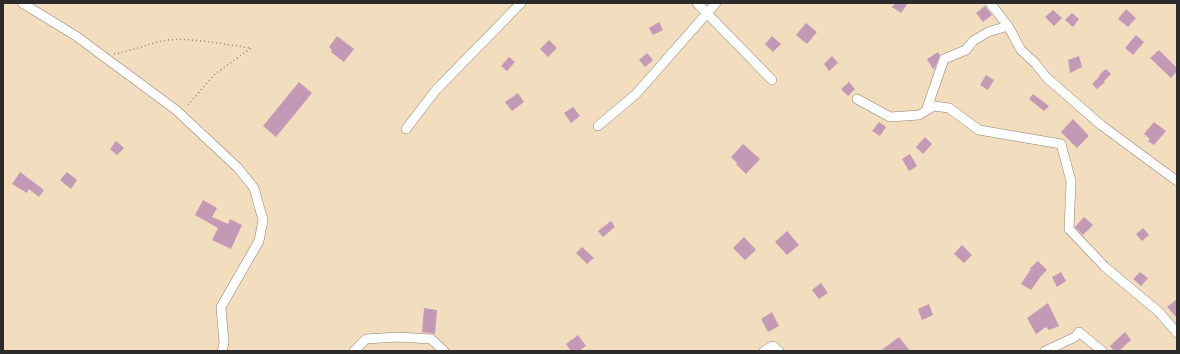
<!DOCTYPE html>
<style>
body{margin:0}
#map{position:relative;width:1180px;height:354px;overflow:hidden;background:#f3ddbf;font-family:Mynerve,sans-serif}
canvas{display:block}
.frame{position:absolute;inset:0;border:4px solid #2b2b2b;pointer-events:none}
</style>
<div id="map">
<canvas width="1180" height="354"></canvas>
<div class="frame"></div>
</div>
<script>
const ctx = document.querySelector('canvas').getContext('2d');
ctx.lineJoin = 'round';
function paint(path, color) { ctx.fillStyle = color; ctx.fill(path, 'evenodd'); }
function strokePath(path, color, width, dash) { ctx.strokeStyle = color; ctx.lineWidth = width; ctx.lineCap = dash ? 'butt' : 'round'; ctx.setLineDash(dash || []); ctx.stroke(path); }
const building = new Path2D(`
 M895 3H908L901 13 892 7Z
 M985 6 992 15 983 22 976 13Z
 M1126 9 1136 18 1128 27 1118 19Z
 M1053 10 1062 18 1054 26 1045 17Z
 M1072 13 1079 19 1073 27 1065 20Z
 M659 22 663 30 653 35 649 28Z
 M806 23 817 32 807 44 796 35Z
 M1136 35 1144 42 1133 55 1125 48Z
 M337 36 354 49 344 62 331 52 332 50 329 47Z
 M772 36 781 44 773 52 765 44Z
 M549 40 557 48 548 57 540 49Z
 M1159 50 1177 68V71L1171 78 1150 58Z
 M938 52 940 55 935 68 933 69 927 59Z
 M647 53 653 60 645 67 639 60Z
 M832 56 838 63 829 71 824 64Z
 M1079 56 1082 67 1070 73 1068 60Z
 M509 57 515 62 507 71 501 66Z
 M1106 69 1111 74 1104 81 1105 82 1097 89 1092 84 1100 76 1099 75Z
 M986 75 994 80 988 90 980 85Z
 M299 82 312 93 276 137 263 126Z
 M849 82 855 89 848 96 841 89Z
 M518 93 524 102 512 111 505 102Z
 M1033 94 1049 106 1044 111 1029 99Z
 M573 107 580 116 571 123 564 113Z
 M1073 119 1089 136 1077 148 1061 132Z
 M879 122 886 127 880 136 872 131Z
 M1154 122 1166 131 1154 145 1148 141 1150 139 1144 134Z
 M925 137 932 144 923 154 916 147Z
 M116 141 124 148 117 155 110 149Z
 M743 144 760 159 746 174 736 164 737 163 731 157Z
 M910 154 917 166 909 171 902 159Z
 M20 172 44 190 39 197 29 189 27 193 12 184Z
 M67 172 77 180 71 189 60 180Z
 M203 200 217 208 212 217 228 224 230 219 242 225 231 249 212 240 218 228 195 215Z
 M1084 217 1093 225 1083 235 1075 227Z
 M611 221 615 227 603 237 598 231Z
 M1143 228 1149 235 1142 241 1136 234Z
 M787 231 799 245 787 255 775 242Z
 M744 237 756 250 745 260 733 248Z
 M962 245 972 255 964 263 954 254Z
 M582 247 594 258 587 264 576 253Z
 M1038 261 1047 270 1041 276 1031 290 1021 284 1031 269 1030 268Z
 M1061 272 1066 281 1057 287 1052 277Z
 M1140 272 1148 278 1141 286 1133 279Z
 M821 283 828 293 819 299 812 290Z
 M1177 299V318L1167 307Z
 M1048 303 1059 326 1049 330 1046 327 1036 334 1027 318Z
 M929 304 933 315 922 320 918 309Z
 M424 308 437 310 435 334 422 332Z
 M772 312 779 326 768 332 761 319Z
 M1125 332 1131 340 1119 351H1114L1110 346Z
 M578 335 586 346 579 351H571L566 344Z
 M899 337 910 351H880Z`);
const path = new Path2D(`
 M114 54C131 51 145 45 162 41 186 36 226 45 251 48L215 74 189 104 185 106`);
const minor = new Path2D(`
 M22 3 76 36 176 110 238 168 254 188 263 220 259 241 221 307 224 343 222 351
 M697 3 772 80
 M990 3 1008 26
 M857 99 890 117 919 115 934 106 949 108 979 130 1061 144 1071 181 1069 229 1105 267 1159 312 1177 333
 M926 111 944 59 966 50 973 41 988 32 1008 26 1021 50 1035 63 1047 78 1101 125 1177 181
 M598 126 636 94 716 3
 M406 129 436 90 521 3
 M354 351 366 339 398 337 431 339 444 351
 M764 351 773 346 779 351
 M1045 351 1075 337 1079 332 1102 351`);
paint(building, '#c499b5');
strokePath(minor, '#8f8475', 10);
strokePath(path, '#8f8475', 1.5, [1, 3]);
strokePath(minor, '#fff', 9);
</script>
